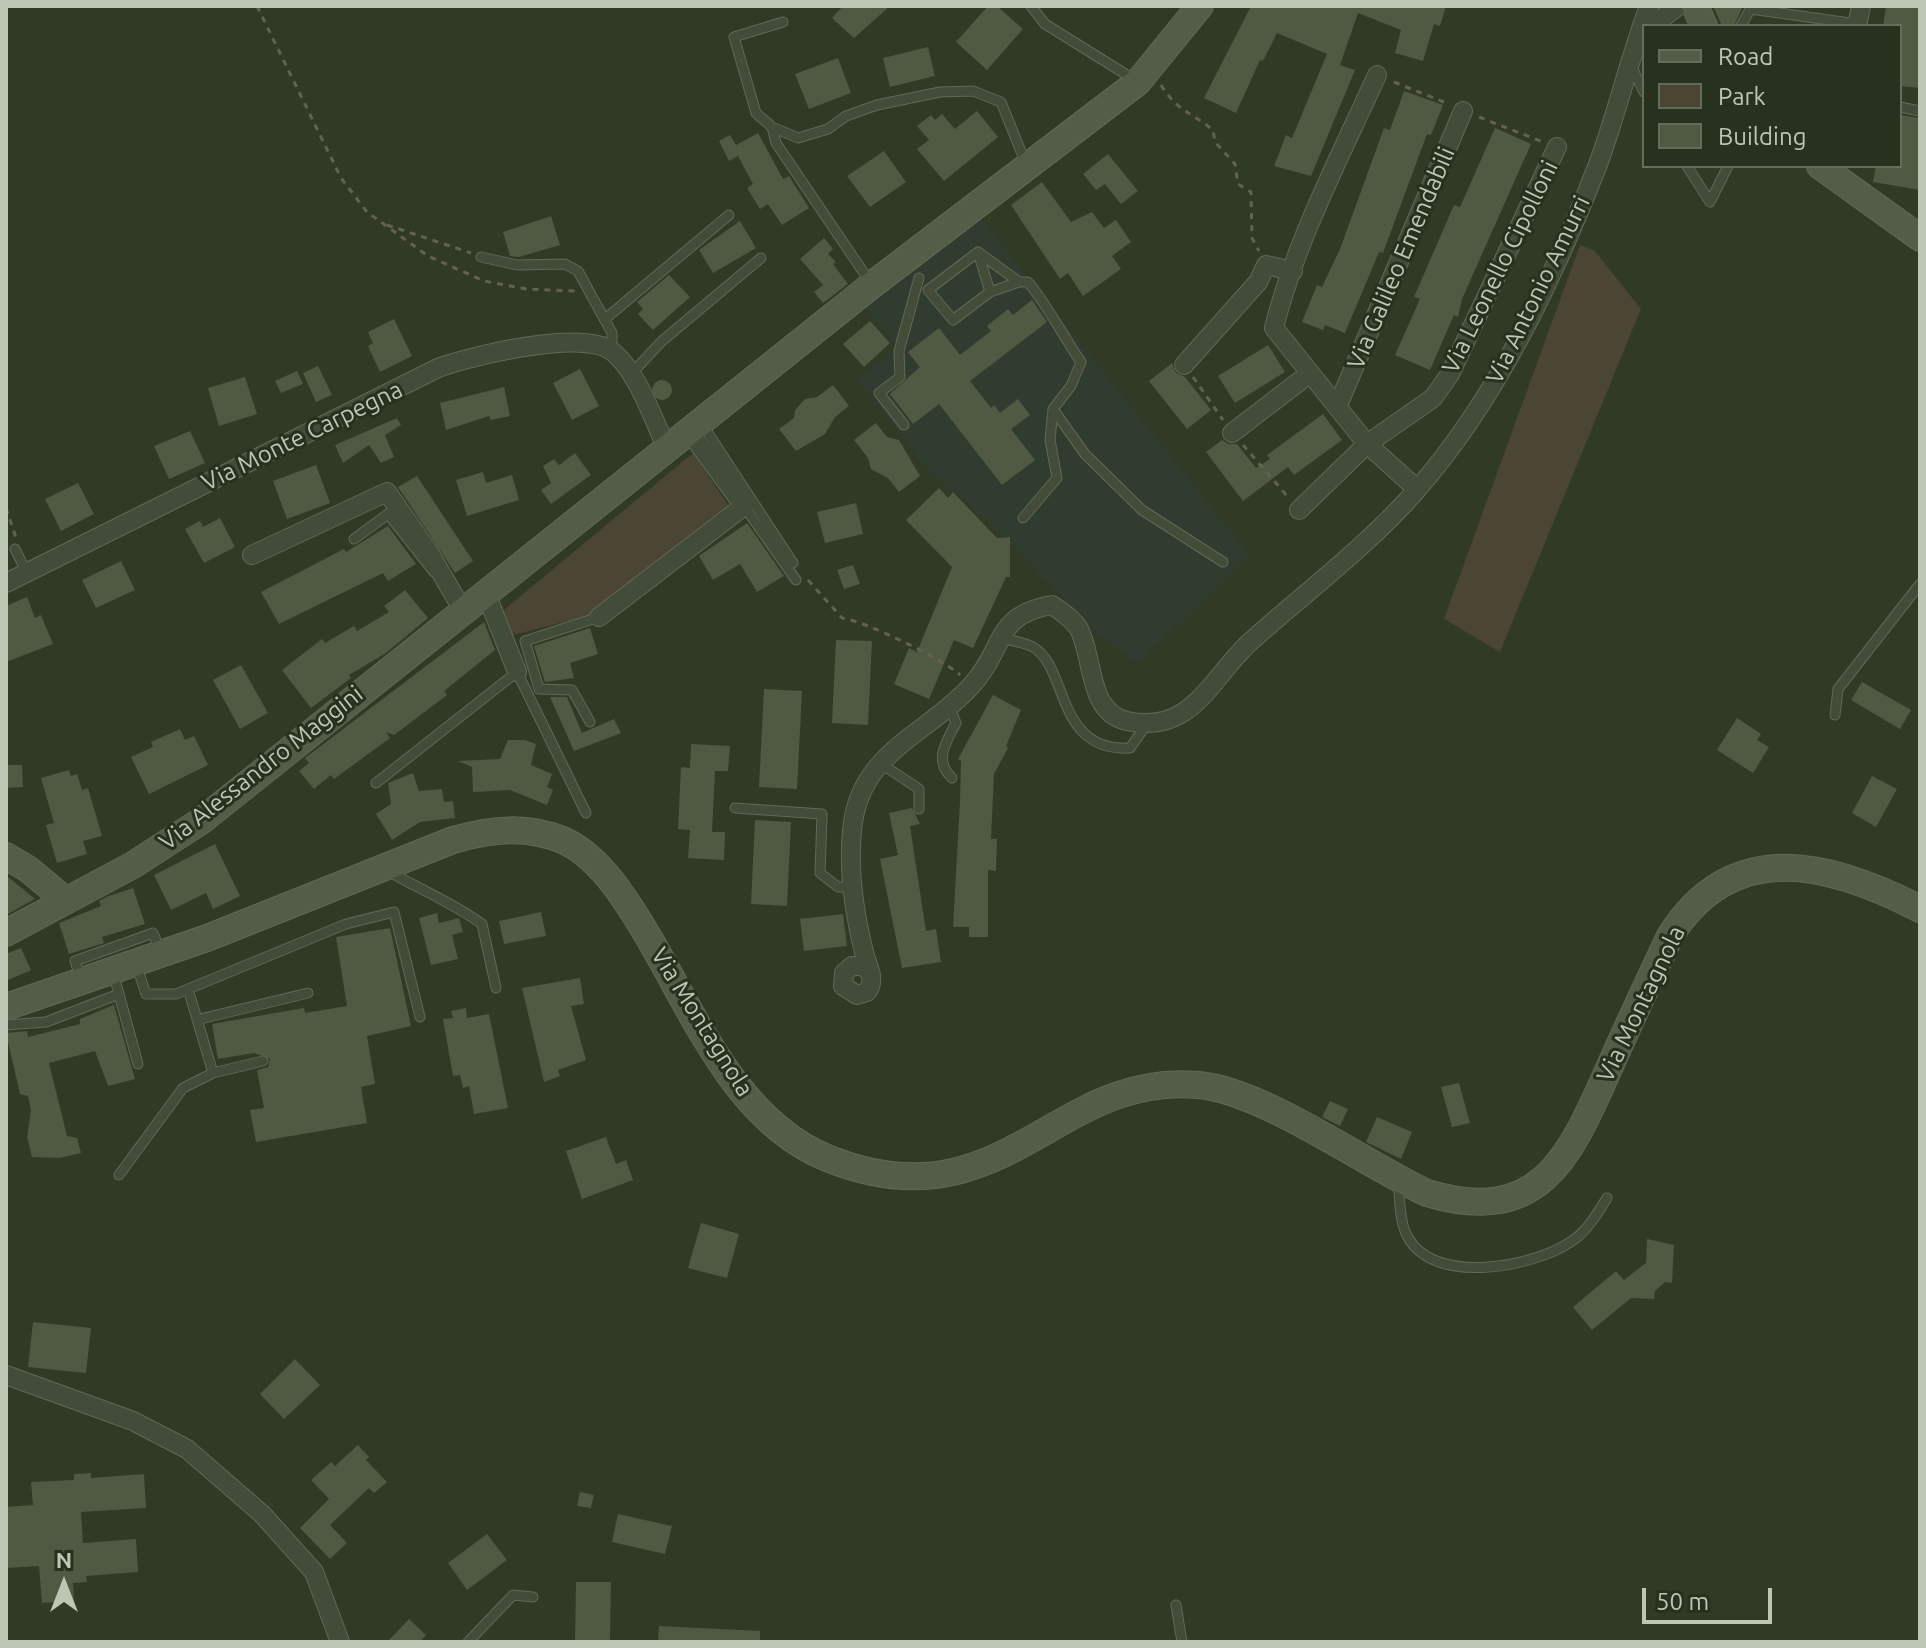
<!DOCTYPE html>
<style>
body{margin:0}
#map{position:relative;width:1926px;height:1648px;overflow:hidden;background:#313a25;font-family:Ubuntu,sans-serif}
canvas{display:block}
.frame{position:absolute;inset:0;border:8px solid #bec6b4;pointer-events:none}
.legend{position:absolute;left:1642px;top:24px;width:260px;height:144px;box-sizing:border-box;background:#28301e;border:2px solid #646c5a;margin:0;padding:10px 14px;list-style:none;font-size:24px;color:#bec6b4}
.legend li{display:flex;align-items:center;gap:16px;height:40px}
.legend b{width:40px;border:2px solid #646c5a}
.north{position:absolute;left:24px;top:1544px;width:80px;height:80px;-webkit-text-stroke:6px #28301e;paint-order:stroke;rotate:0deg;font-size:22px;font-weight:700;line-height:32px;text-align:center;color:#bec6b4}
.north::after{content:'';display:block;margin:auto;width:28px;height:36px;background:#bec6b4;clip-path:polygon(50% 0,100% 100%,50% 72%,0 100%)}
.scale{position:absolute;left:1642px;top:1588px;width:130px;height:36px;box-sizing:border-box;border:4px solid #bec6b4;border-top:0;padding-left:10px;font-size:24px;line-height:28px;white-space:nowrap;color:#bec6b4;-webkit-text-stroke:6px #28301e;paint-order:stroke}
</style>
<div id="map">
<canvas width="1926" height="1648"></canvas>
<div class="frame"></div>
<ul class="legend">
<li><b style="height:10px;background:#535d47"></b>Road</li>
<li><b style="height:22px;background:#4b4534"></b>Park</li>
<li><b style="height:22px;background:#505942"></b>Building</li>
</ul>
<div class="north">N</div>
<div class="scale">50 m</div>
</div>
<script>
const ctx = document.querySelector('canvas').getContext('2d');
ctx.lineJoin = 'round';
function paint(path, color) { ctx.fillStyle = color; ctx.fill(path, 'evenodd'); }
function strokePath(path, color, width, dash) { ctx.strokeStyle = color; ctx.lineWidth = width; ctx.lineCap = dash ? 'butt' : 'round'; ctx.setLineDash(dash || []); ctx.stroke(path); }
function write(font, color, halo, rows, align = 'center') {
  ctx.font = font + ' Ubuntu,sans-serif'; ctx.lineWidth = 6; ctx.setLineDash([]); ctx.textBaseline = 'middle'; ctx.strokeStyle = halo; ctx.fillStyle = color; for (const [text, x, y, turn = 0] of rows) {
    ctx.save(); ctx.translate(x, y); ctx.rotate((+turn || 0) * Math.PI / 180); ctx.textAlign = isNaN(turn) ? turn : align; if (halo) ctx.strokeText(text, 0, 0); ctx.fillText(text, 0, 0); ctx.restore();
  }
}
const medical = new Path2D(`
 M981 218 1250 556 1138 663 1094 632 990 522 932 474 857 379 897 347 866 309Z`);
const green = new Path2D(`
 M1580 245 1594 250 1641 309 1500 652 1444 619Z
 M693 453 729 506 588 616 509 636 500 613Z`);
const building = new Path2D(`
 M843 6H890L854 38 832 18Z
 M988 6H997L1023 29 987 70 956 42Z
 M1251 6H1446L1440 26 1434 24 1423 61 1395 53 1401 30 1358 13 1340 65 1355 70 1311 176 1274 166 1286 135 1292 138 1327 54 1277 33 1263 61 1260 60 1236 113 1204 98Z
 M1713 6H1743L1734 26H1722Z
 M1886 6H1920V88L1900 86V26H1883Z
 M928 47 935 76 890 87 883 58Z
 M838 58 851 93 809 109 795 74Z
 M1404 91 1443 105 1431 135 1427 134 1383 253 1379 252 1345 333 1325 325 1323 330 1302 322 1317 285 1322 287 1340 249 1384 128 1390 130Z
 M977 111 998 137 944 181 917 149 929 140 917 126 931 115 935 120 942 114 955 129Z
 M1900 115 1920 118V190L1873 182 1876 166H1900Z
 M1495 128 1531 144 1462 299 1458 317 1454 315 1430 370 1395 355 1420 299 1414 297 1454 205 1460 207Z
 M758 133 783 179 789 176 809 208 782 225 768 204 760 209 747 188 753 184 738 156 729 161 719 141 730 135 736 145Z
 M884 151 906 182 870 207 847 176Z
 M1108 154 1138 191 1121 204 1105 184 1096 190 1083 174Z
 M1042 182 1071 222 1092 212 1104 228 1116 220 1131 242 1112 256 1121 269 1083 296 1068 273 1060 279 1011 205Z
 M551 216 560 245 519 257 510 256 503 232Z
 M740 221 756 248 713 273 699 250Z
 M824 238 833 249 828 254 836 262 833 264 848 284 823 303 814 292 823 285 800 259Z
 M669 275 690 297 653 330 638 314 643 309 637 302Z
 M1032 300 1047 322 970 381 991 408 994 405 1000 413 1018 399 1030 415 1011 429 1035 460 1002 485 939 404 913 424 890 394 920 367 908 352 939 328 960 355 991 331 987 326 1008 309 1013 315Z
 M394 319 412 356 380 372 368 346 373 343 368 332Z
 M870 321 890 343 864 367 843 344Z
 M1268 345 1285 372 1235 403 1218 376Z
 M1172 363 1176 373 1185 377 1211 410 1187 429 1149 381Z
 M318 366 332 395 316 402 303 373Z
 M580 369 599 406 572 420 553 383Z
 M297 371 303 384 281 393 275 381Z
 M245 377 257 414 219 426 208 388Z
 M652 390a10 10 0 1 1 20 0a10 10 0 1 1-20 0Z
 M833 385 849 406 835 417 825 434 796 451 779 429 794 418 795 410 805 399 817 397Z
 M504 387 510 416 491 420 489 416 446 430 440 403Z
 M1323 414 1342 440 1294 475 1288 467 1243 501 1206 452 1222 440 1228 444H1237L1256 468 1270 459 1267 455Z
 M397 418 401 425 385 435 394 457 381 463 369 445 343 463 335 445Z
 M876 423 887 437 899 440 920 476 899 492 888 478 871 469 868 458 854 440Z
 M190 431 205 463 169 479 154 446Z
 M575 453 591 475 551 504 541 490 551 483 543 466 554 459 559 465Z
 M316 465 330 503 287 519 273 481Z
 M483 472 486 483 512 475 519 500 467 516 456 480Z
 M417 476 473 561 455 573 398 487Z
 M78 483 94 514 61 531 45 499Z
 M939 488 948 498 953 492 997 538 1010 537V577H1006L973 648 954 640 929 699 894 684 909 648 917 652 952 567 906 520Z
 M856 503 863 534 825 543 817 512Z
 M220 518 235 547 204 563 185 529 200 521 203 527Z
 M747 523 784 576 757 592 740 564 713 580 699 556Z
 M388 526 416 564 388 581 383 573 279 624 261 592 344 549 346 552Z
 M121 561 135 590 96 608 82 580Z
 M853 565 860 584 844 589 837 570Z
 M405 590 428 618 386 653 349 675 351 678 311 708 282 670 322 639 325 643 354 626 357 631 389 612 384 606Z
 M27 597 35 618 41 615 53 644 6 662V606Z
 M484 622 495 650 444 691 447 695 394 735 386 732 390 738 334 779 331 775 314 789 299 771 309 763 305 758Z
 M590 628 598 654 570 663 574 678 545 682 534 646Z
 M836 640 872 641 868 725 832 723Z
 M241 665 268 713 240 729 213 680Z
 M1862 682 1911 710 1900 729 1851 700Z
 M764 689 802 691 797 789 759 787Z
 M993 695 1021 710 1006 746 1008 748 994 774 991 839H997L996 871 988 870V937H969V927H953L960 801 961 761 958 759Z
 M550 697H567L582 733 614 719 621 733 574 751Z
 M1737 718 1761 734 1757 740 1769 747 1753 773 1717 750Z
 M180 729 185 740 194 736 208 765 149 794 131 757 153 747 151 742Z
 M508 740H525L536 744 531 765 552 774 547 787 553 790 547 805 510 790 473 792 472 767 458 761 500 759Z
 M691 744 730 746 728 771H715L712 832H725L724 860 688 858 690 830 678 829 681 767 690 768Z
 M6 765H22L23 787 6 788Z
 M69 770 71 776 77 774 82 790 88 788 102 836 83 841 87 854 57 863 46 825 54 823 41 778Z
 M413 773 419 791 442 789 444 802 453 801 455 818 420 822 392 840 376 814 391 804 388 783Z
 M1872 776 1897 789 1876 827 1852 813Z
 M912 808 920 824 910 826 926 931 936 929 941 962 902 968 880 859 898 855 889 813Z
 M755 820 791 822 787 906 751 904Z
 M215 844 240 896 213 909 206 893 171 910 154 875Z
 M6 875 35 899 6 915Z
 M133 888 145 924 102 937 104 943 69 954 59 923 101 906 99 901 109 896Z
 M541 912 546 936 504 944 499 921Z
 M437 913 439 923 459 918 463 932 452 935 458 959 431 965 419 918Z
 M843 914 847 946 804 951 800 919Z
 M390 928 411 1026 367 1036 375 1084 361 1087 367 1123 256 1142 250 1110 264 1108 257 1070 268 1067 270 1059 254 1053 218 1059 212 1024 304 1008 305 1013 347 1006 336 937Z
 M21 948 31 970 6 981V954Z
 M580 978 584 1004 571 1006 586 1060 558 1070 560 1076 544 1082 522 988Z
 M114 1005 135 1079 108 1086 95 1051 49 1063 67 1136 77 1138 81 1153 60 1158 32 1157 27 1137 31 1110 28 1096 20 1094 6 1033 27 1031 28 1037 80 1024V1019Z
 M466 1008 467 1018 489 1014 508 1108 474 1114 469 1086 463 1088 460 1075 453 1076 443 1019 453 1018 451 1011Z
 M1459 1083 1470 1123 1452 1127 1441 1087Z
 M1330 1101 1348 1109 1340 1126 1322 1117Z
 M1377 1117 1412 1132 1401 1159 1366 1142Z
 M606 1137 616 1164 626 1160 633 1180 582 1199 566 1151Z
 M701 1223 739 1234 727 1278 688 1268Z
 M1647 1239 1674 1245 1672 1283 1665 1282 1655 1291 1654 1299 1631 1298 1592 1330 1573 1307 1616 1271 1624 1280 1646 1263Z
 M33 1322 91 1328 86 1373 28 1367Z
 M295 1359 320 1385 284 1419 260 1394Z
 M358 1445 369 1457 366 1460 387 1482 374 1493 369 1488 330 1525 347 1543 330 1559 300 1528 329 1499 311 1480 331 1462 335 1466Z
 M91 1473V1478L144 1474 146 1508 81 1512 83 1543 136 1539 138 1572 86 1576 87 1582 73 1583 74 1601 42 1603 39 1566 6 1568V1507L33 1505 31 1482 74 1480V1474Z
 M580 1492 594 1495 591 1508 577 1506Z
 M618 1514 672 1526 665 1554 612 1542Z
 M487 1534 507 1560 467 1590 448 1563Z
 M576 1582H611L610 1642H575Z
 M409 1619 426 1635 420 1642H387Z
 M659 1626 760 1631V1642H658Z`);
const path = new Path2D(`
 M257 6 341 178 367 212 428 256 484 281 526 289 576 291
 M1394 82 1446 103
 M1161 85C1177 111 1192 113 1213 130L1215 142 1235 164 1238 184 1251 192 1252 238 1259 251
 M1479 117 1543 142
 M387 225 471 253
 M1193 377 1223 420
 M1243 445 1288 497
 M6 508 16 538
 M808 580 842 618C865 621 943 659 960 675`);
const lane = new Path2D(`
 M1031 6 1045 24 1135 80
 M1751 9 1857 24
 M783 22 734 37 756 113 772 127 798 138 828 129 846 116 877 105 940 92 973 91 1001 102 1026 164
 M1741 26 1752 6
 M1631 66 1644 92
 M1900 107 1920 111
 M772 127 776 143 870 282
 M1687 166 1710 202 1728 166
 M978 252 1019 282 990 292 953 320 928 290Z
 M978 252 990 292
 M481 257 517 265 565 264 578 271 612 333V350
 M1019 282H1028C1049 307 1062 335 1081 362L1071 386 1053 409 1050 440 1057 478 1023 518
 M605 319 729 215
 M631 374 662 341 761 258
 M1053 409 1085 454 1142 510 1223 562
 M702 424 793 563
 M904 425 879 393 900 377 899 351 919 278
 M744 506 796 580
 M354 539 388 514 434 572
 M15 549 27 573
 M1002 638C1011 641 1024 642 1033 647 1069 668 1055 752 1130 748L1147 724
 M949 706 956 723C946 743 933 760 952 778
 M1835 715 1838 689 1920 584
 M590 722 572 690 539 689 525 641 599 617
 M880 763 919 789V809
 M376 783 517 672 586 813
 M735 808 822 814 820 873 838 887H851
 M388 871C419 889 453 903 482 924L496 988
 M136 964 146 994H176L346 924 394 912 420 1017
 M113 972 138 1064
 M81 980 75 961 153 933 161 953
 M188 989 213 1073
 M200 1019 308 993
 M6 1025 46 1022 119 994
 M119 1175 183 1088 213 1073 263 1061
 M1398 1182C1400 1197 1399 1217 1405 1231 1427 1288 1533 1268 1572 1241 1587 1231 1597 1214 1607 1198
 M1176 1605 1182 1642
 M468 1642 513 1595 533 1597`);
const street = new Path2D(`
 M1652 26 1678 6
 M1857 26 1861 6
 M1377 75C1340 157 1296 240 1274 328L1367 444 1417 489
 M1184 365 1258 282 1266 265 1293 271
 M1338 405 1463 111
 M1232 433 1309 374
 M1299 510 1367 444 1433 398 1450 374 1557 147
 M252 555 387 492 430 554 462 609
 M6 583 438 368C471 356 585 328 613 352 639 374 652 418 667 448
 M485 591 517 672
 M599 617 744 506 689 431
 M871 974 863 966H852L844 973 843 986 857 995 867 992C877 979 867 966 864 952 854 912 848 872 852 831 858 752 927 735 971 686 1006 648 993 615 1052 605 1062 612 1073 619 1079 629 1094 657 1087 712 1127 721 1192 735 1210 679 1250 642 1306 592 1365 548 1415 492 1497 399 1552 281 1597 167 1617 114 1629 59 1649 6
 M6 1375 133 1421 187 1449 262 1514 314 1572 340 1642`);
const secondary = new Path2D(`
 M1695 6 1704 26
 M1820 166 1920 238
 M6 856 28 869 64 899
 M6 933 133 865 201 821 872 285 1138 82 1200 6
 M6 1007 207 938 453 840C492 829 527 825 565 841 595 855 618 888 635 915 688 997 729 1118 827 1158 1002 1229 1055 1071 1198 1085 1262 1090 1365 1164 1427 1193 1543 1228 1571 1153 1611 1064 1630 1021 1650 979 1670 936 1733 836 1831 863 1920 909`);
const streetNames = [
 ["Via Galileo Emendabili",1401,258,-67],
 ["Via Leonello Cipolloni",1500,267,-64],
 ["Via Antonio Amurri",1538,290,-64],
 ["Via Monte Carpegna",302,436,-26],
 ["Via Alessandro Maggini",261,768,-38],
 ["Via Montagnola",1641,1004,-64],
 ["Via Montagnola",702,1022,58]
];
paint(medical, '#303c30');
paint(green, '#4b4534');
paint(building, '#505942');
strokePath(lane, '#616957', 11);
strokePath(street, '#616957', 20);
strokePath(secondary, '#616957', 28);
strokePath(path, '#636250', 3, [6, 6]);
strokePath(lane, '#434b39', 9);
strokePath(street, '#434b39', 18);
strokePath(secondary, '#535d47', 26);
write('24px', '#bec6b4', '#28301e', streetNames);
</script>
